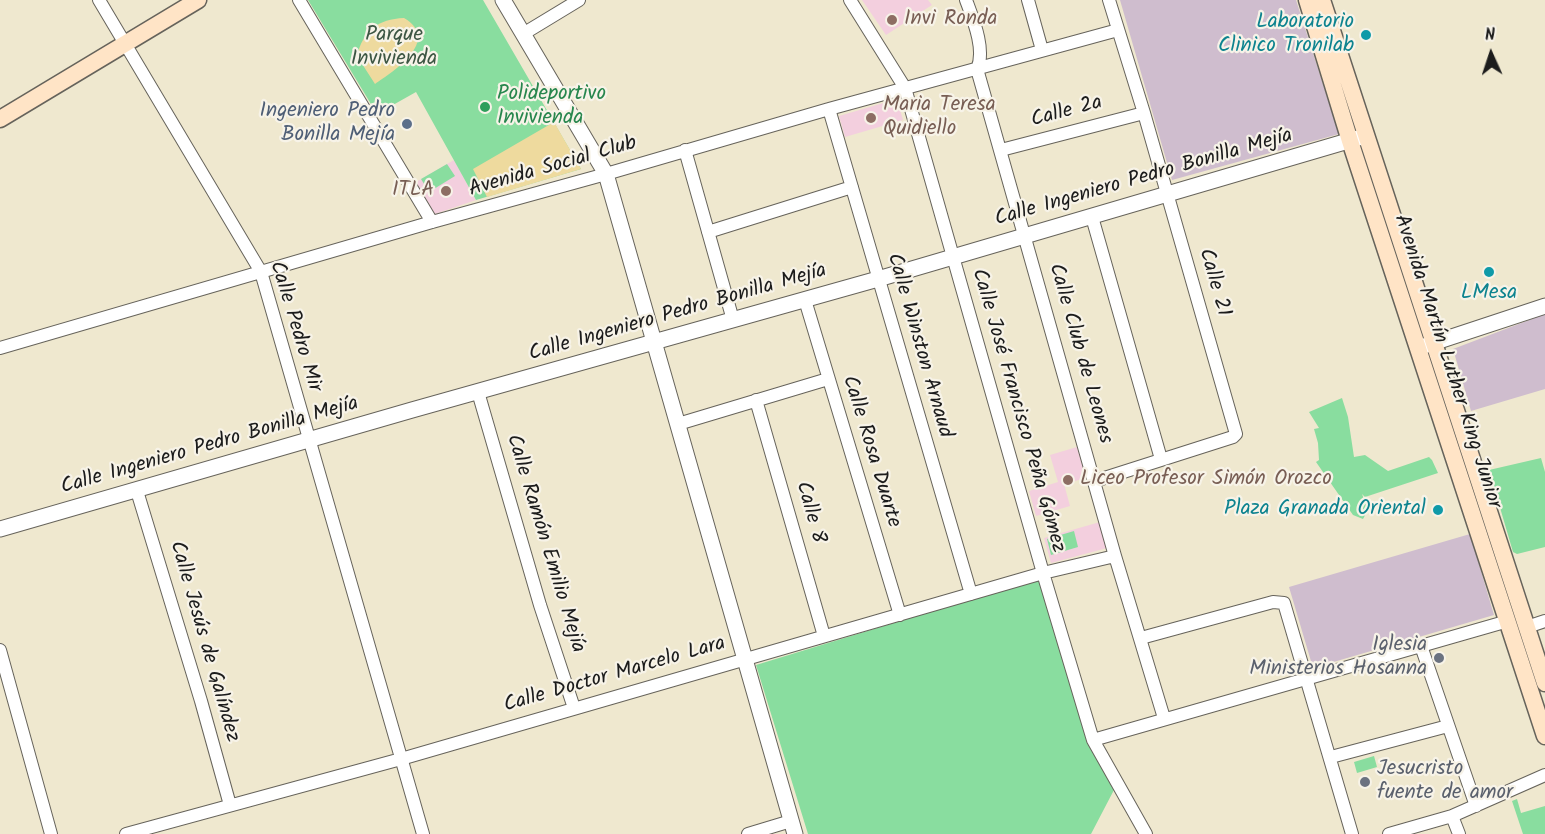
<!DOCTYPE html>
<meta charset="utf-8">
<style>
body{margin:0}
#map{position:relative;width:1545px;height:834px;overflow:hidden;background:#efe8cf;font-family:Kalam,sans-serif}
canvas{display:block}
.north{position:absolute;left:1461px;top:24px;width:60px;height:60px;-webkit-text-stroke:4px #f7f3e8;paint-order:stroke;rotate:357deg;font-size:16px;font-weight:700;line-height:24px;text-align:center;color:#1c1c1c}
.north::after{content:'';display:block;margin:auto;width:21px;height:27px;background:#1c1c1c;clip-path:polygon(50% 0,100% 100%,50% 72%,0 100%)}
</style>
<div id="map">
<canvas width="1545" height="834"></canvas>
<div class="north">N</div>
</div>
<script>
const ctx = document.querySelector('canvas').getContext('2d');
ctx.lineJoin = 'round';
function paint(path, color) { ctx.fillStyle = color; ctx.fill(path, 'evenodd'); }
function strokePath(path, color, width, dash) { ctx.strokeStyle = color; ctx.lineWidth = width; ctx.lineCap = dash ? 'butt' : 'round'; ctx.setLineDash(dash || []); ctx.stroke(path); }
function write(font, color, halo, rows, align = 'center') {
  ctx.font = font + ' Kalam,sans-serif'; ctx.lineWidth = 4.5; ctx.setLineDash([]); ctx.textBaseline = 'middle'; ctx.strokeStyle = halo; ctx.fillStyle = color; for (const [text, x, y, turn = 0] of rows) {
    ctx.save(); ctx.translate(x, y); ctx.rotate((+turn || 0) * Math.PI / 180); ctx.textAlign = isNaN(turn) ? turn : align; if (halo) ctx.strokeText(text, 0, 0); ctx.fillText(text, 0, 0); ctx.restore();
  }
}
const built = new Path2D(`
 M862 0H928L932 5 886 35Z
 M897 99 903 120 845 137 839 116Z
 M454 160 476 200 435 214 416 182Z
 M1077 447 1086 478 1064 484 1070 506 1036 516 1029 491 1058 482 1050 455Z
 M1100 522 1107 548 1051 563 1044 538Z`);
const industrial = new Path2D(`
 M1120 0H1296L1339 134 1172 180Z
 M1545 314V389L1471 411 1453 349Z
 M1470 534 1494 615 1313 668 1289 587Z`);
const green = new Path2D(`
 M308 0H483L581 169 476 200 416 92 377 114Z
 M447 164 455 176 429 192 421 179Z
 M1342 398 1348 417 1354 457 1365 455 1388 471 1429 457 1432 460 1438 473 1365 497 1362 494 1368 510 1363 519 1353 515 1316 462 1319 460 1318 443 1314 429 1319 428 1309 412Z
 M1541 458 1545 472V547L1517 554 1513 552 1489 470Z
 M1074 531 1078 547 1051 555 1047 539Z
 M1041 578 1115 788 1091 834H808L756 665Z
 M1374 756 1377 767 1357 773 1354 762Z
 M1517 799 1521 813 1545 806V834H1523L1512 801Z`);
const sand = new Path2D(`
 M404 18C442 40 393 72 375 84L357 56C363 31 378 19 404 18Z
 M554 122 581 169 487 197 473 169Z`);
const minor = new Path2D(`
 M99 0 261 272 423 834
 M299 0 432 222
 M850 0 905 88 1043 573 1093 740 1146 834
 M966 0C973 19 986 50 977 69L1115 556 1164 718
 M1028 0 1042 50
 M523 34 579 0
 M829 109 971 594
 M685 150 733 320
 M1001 150 1144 113
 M1092 217 1161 459
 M708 232 852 187
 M805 300 900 615
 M0 348 432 222 606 174 829 109 1118 30
 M478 392 540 605 574 708
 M756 400 824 636
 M678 424 828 379
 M1095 481 1233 437 1236 434 1144 113 1109 0
 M137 491 201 701 230 805
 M1527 627 1545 621
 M1141 638 1273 602 1284 603 1352 834
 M1421 646 1476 806
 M0 650 51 834
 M1093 740 1508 621
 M1331 757 1448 726
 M1452 816 1459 834
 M126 834 401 759 1043 573 1115 556
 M748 834 791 821
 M1389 834 1452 816 1545 775`);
const tertiary = new Path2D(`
 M503 0 606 174 795 834
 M1424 346 1545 306
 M0 529 412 410 878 279 1365 136`);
const secondary = new Path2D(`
 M1307 0 1350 141 1545 736
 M1322 0 1545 683
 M0 119 198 0`);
const markers = [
 [892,20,6,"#8d6e63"],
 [1366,35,6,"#0f9aa8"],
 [485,107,6,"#2e9e5b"],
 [871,118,6,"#8d6e63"],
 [407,124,6,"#5c6f8a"],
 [446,191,6,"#8d6e63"],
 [1489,272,6,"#0f9aa8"],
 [1068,480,6,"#8d6e63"],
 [1438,510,6,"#0f9aa8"],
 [1439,658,6,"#6b7280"],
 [1365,782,6,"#6b7280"]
];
const educationNames = [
 ["Invi Ronda",904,20],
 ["Maria Teresa",883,106],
 ["Quidiello",883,130],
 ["ITLA",434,191,"right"],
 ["Liceo Profesor Simón Orozco",1080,480]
];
const cultureNames = [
 ["Laboratorio",1354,23],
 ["Clinico Tronilab",1354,47],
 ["LMesa",1489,294,"center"],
 ["Plaza Granada Oriental",1426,510]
];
const parkNames = [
 ["Parque",394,36],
 ["Invivienda",394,60]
];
const leisureNames = [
 ["Polideportivo",497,95],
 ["Invivienda",497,119]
];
const serviceNames = [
 ["Ingeniero Pedro",395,112],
 ["Bonilla Mejía",395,136]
];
const streetNames = [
 ["Calle 2a",1067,113,-15],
 ["Avenida Social Club",553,168,-16],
 ["Calle Ingeniero Pedro Bonilla Mejía",1144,179,-16],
 ["Calle 21",1213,283,74],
 ["Calle Ingeniero Pedro Bonilla Mejía",678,314,-16],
 ["Calle Pedro Mir",294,327,73],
 ["Calle Winston Arnaud",918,346,74],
 ["Calle Club de Leones",1079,354,74],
 ["Avenida Martín Luther King Junior",1446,362,72],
 ["Calle José Francisco Peña Gómez",1017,411,74],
 ["Calle Ingeniero Pedro Bonilla Mejía",210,447,-16],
 ["Calle Rosa Duarte",870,452,73],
 ["Calle 8",809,513,74],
 ["Calle Ramón Emilio Mejía",544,544,73],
 ["Calle Jesús de Galíndez",203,642,74],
 ["Calle Doctor Marcelo Lara",615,676,-16]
];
const worshipNames = [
 ["Iglesia",1427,646],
 ["Ministerios Hosanna",1427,670],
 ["Jesucristo",1377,770,"left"],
 ["fuente de amor",1377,794,"left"]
];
paint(built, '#f3cfde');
paint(industrial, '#cfbdce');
paint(green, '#89dd9f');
paint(sand, '#eeda9e');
strokePath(minor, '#66635b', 14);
strokePath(tertiary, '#66635b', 17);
strokePath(secondary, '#66635b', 19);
strokePath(minor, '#fff', 12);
strokePath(tertiary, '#fff', 15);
strokePath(secondary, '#ffe4c6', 16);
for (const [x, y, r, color] of markers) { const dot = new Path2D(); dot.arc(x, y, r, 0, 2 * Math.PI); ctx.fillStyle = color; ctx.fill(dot); strokePath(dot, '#f7f3e8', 2); }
write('21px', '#785e54', '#f7f3e8', educationNames, 'left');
write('21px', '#0d838f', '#f7f3e8', cultureNames, 'right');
write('21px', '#3d5643', '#f7f3e8', parkNames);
write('21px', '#27864d', '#f7f3e8', leisureNames, 'left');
write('21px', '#4e5e75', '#f7f3e8', serviceNames, 'right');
write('21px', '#1c1c1c', '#f7f3e8', streetNames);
write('21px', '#5b616d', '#f7f3e8', worshipNames, 'right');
</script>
